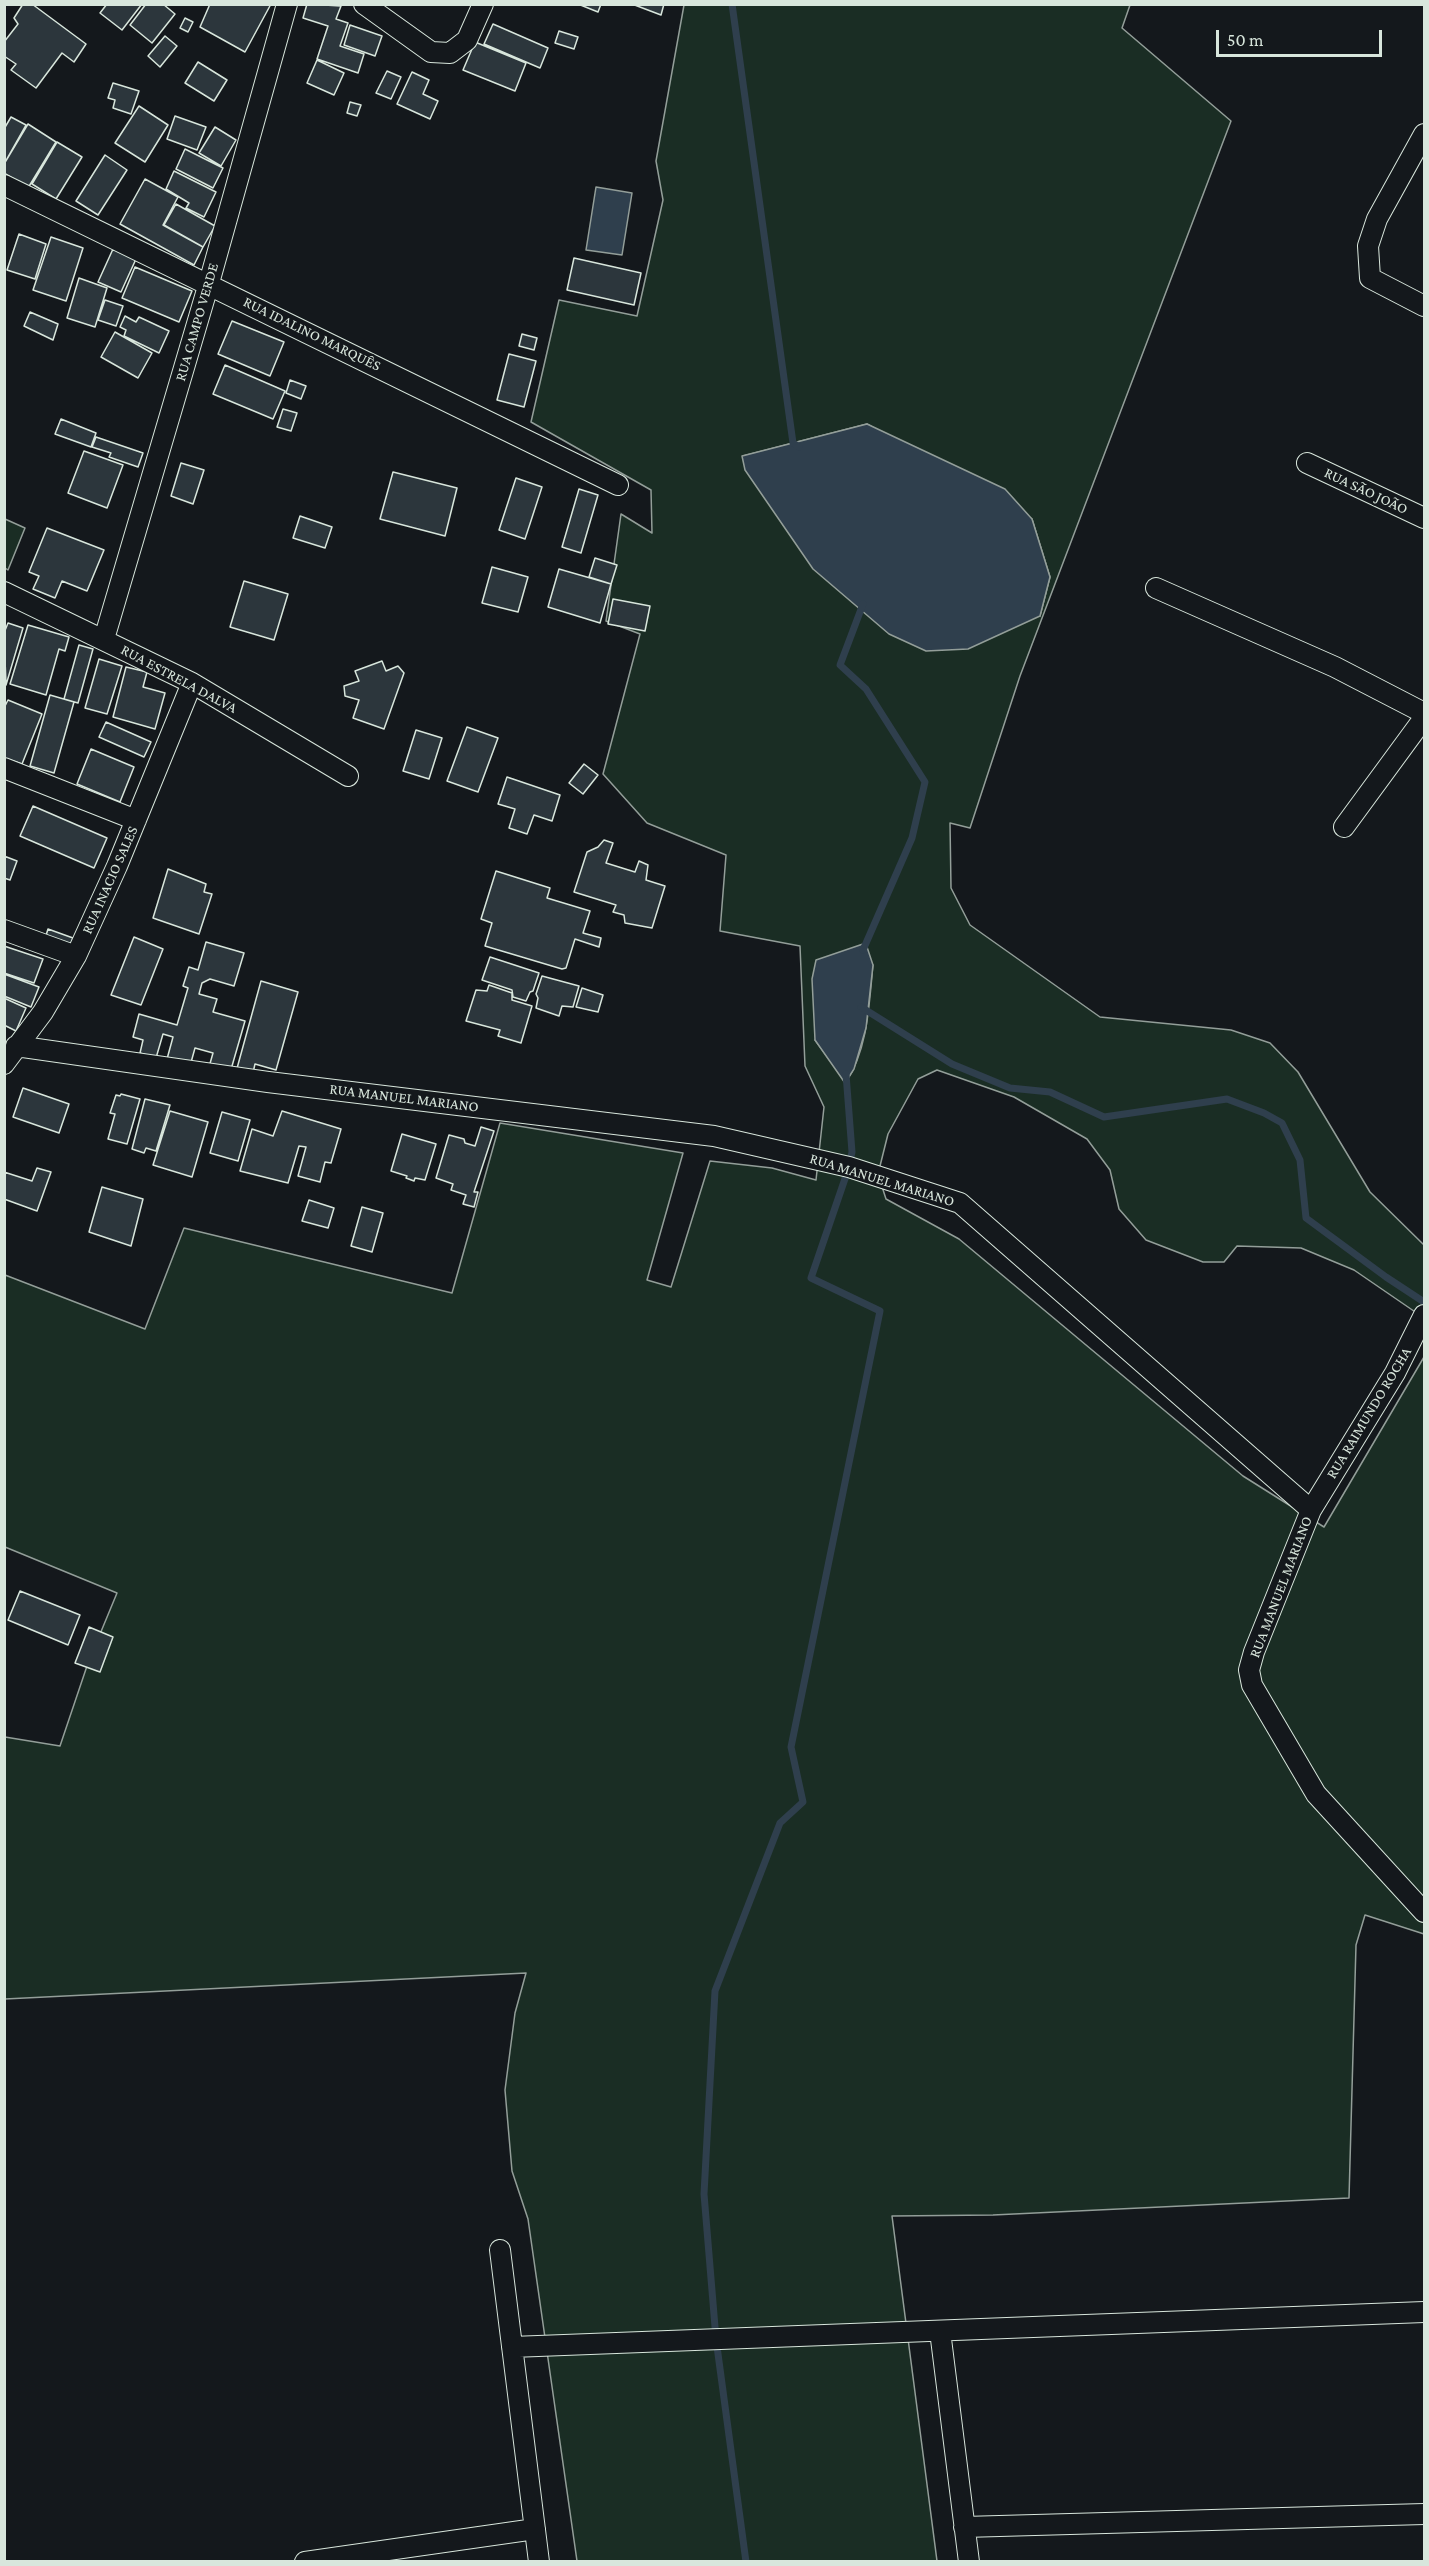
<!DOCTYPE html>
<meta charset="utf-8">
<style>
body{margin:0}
#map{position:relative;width:1429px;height:2566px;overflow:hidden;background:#14181c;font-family:"Crimson Pro",serif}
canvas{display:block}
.frame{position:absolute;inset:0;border:6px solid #d8e6dc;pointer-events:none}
.scale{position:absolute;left:1216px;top:30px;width:166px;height:27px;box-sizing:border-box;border:3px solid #d8e6dc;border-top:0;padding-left:8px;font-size:18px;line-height:21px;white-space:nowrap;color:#d8e6dc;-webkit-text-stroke:4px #14181c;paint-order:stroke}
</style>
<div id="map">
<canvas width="1429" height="2566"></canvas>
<div class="frame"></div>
<div class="scale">50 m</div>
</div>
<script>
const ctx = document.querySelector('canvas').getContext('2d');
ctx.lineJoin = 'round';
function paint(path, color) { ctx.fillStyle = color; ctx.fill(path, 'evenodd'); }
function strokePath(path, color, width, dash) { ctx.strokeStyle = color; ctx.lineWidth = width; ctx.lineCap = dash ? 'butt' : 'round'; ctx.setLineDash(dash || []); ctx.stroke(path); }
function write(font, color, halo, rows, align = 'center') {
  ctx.font = font + ' "Crimson Pro",serif'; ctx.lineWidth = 4.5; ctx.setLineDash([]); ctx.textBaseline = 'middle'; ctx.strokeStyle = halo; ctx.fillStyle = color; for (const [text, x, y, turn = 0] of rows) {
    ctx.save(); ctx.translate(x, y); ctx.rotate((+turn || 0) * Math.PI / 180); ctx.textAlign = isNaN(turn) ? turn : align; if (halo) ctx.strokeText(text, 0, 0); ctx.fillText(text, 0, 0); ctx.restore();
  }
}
const green = new Path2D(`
 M684 5H1130L1122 28 1231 121 1020 676 970 828 950 823 951 888 970 925 1100 1017 1231 1030 1270 1043 1298 1072 1370 1192 1424 1245V1318L1354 1270 1301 1248 1237 1246 1224 1262H1203L1146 1240 1119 1209 1110 1170 1087 1139 1014 1097 937 1070 918 1079 888 1134 878 1174 886 1199 959 1239 1243 1476 1324 1527 1424 1357V1934L1365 1915 1356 1945 1349 2198 993 2215 892 2216 937 2561H577L528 2219 512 2171 505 2090 515 2013 526 1973 5 1999V1737L60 1746 88 1663 117 1593 5 1547V1275L145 1329 184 1228 452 1293 500 1123 683 1153 647 1280 671 1287 710 1161 772 1168 816 1180 824 1107 805 1066 800 946 720 931 726 855 647 823 603 774 640 634 606 621 621 514 652 533 651 490 531 422 559 300 637 316 663 200 656 161ZM867 424 1032 519 1050 577 1040 616 743 456ZM873 965C869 1004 868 1049 846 1082L815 1040Z
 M5 519 25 528 8 570 5 568Z`);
const water = new Path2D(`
 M596 187 632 193 622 255 586 250Z
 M867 424 1005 489 1032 519 1050 577 1040 616 968 649 926 651 889 634 813 569 745 470 742 456Z
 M863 944H866L873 965 866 1028 854 1069 845 1083 815 1040 812 979 816 960Z`);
const stream = new Path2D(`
 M732 4 793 443 799 447
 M863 604 840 665 866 689 925 782 912 838 863 950
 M861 1007 952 1064 1010 1088 1050 1092 1104 1117 1227 1099 1264 1113 1282 1123 1300 1160 1306 1218 1386 1277 1424 1302
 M746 2562 716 2339 704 2194 715 1991 780 1823 803 1802 791 1747 880 1311 811 1278 849 1167 852 1152 846 1074`);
const building = new Path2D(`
 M23 4H32L86 44 74 62 62 53 36 88 11 70 16 64 4 56V42L18 24 14 18Z
 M107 4H142L122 30 100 13Z
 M146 4H163L175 14 152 43 130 25Z
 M210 4H271L245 52 200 27Z
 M307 4 341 6 336 19 348 23 340 46 364 54 358 73 317 59 328 26 303 18Z
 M578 4H601L598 12Z
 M632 4H664L661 15Z
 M185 18 193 22 188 32 180 28Z
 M493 24 548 48 540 68 484 44Z
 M350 25 382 36 375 56 344 45Z
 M559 31 578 37 574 49 555 43Z
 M165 36 177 46 160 67 148 56Z
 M475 42 526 63 515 91 463 70Z
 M317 60 344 73 334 95 307 83Z
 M198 62 227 80 214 101 185 83Z
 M387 71 401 77 391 99 376 93Z
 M412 72 429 80 423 94 438 101 430 119 397 104Z
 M113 83 139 91 131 114 113 108 115 100 108 98Z
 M350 102 361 105 357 116 347 113Z
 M139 106 168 125 145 162 115 143Z
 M175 116 206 127 197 150 167 139Z
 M11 117 26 125 4 164V129Z
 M28 124 56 142 28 188 4 173V164Z
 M215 127 236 140 221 166 199 153Z
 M57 142 82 157 56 199 32 184Z
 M185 149 223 168 213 188 176 169Z
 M105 155 127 170 98 215 76 201Z
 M174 171 216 192 204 217 186 208 189 203 166 189Z
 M145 179 178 197 163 225 203 247 194 265 120 224Z
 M176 204 215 226 203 247 164 225Z
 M19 234 46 244 35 279 7 270Z
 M51 237 83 248 66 301 33 290Z
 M113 249 136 259 121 292 98 282Z
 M574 258 641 273 634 305 567 290Z
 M135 267 192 291 179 322 122 298Z
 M79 278 107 288 95 327 67 318Z
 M105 300 123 306 116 326 98 320Z
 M30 312 58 324 53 340 24 326Z
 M125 316 136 322 139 317 169 331 159 353 124 336 126 330 120 327Z
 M232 321 284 342 270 376 218 354Z
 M115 332 152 353 138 378 101 357Z
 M522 334 537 338 534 350 519 346Z
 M509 354 536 361 524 407 497 400Z
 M225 365 285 391 273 419 213 394Z
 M290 380 306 386 301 399 286 393Z
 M283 409 297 413 291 431 277 427Z
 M61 419 96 433 91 447 55 434Z
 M96 437 143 453 138 467 109 457 111 453 92 447Z
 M84 451 123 465 107 508 68 493Z
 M181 463 204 470 193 504 171 496Z
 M393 472 457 488 445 536 380 519Z
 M516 478 542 487 525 539 499 530Z
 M579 489 598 495 581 553 562 547Z
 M300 516 332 527 325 548 293 538Z
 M47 528 104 550 87 591 62 581 55 598 33 589 39 576 29 572Z
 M595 558 617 565 611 584 589 577Z
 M492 567 528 577 518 612 482 603Z
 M559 569 611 584 600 623 548 607Z
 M244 581 288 594 274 640 230 627Z
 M613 599 650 606 645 631 608 624Z
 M8 623 23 628 6 685 4 633Z
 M28 625 69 637 65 651 59 649 46 695 10 684Z
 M79 645 93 649 78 703 64 699Z
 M99 659 122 666 107 714 85 708Z
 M382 661 386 671 398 666 404 673 384 729 353 718 359 700 345 696 344 686 359 681 355 671Z
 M126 667 147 672 143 687 165 693 155 729 113 717Z
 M50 695 74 702 54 773 30 766Z
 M8 700 42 714 22 764 4 758V708Z
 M106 722 151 742 144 757 99 737Z
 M467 727 498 738 478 792 447 781Z
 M416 730 442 738 429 779 403 771Z
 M91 749 134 767 120 802 77 784Z
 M584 764 598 775 583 794 569 783Z
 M507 777 560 795 552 821 534 815 527 834 509 828 515 809 498 804Z
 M33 806 107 838 94 868 20 836Z
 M604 840 613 843 606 863 635 872 639 861 648 865 646 880 665 886 652 928 625 923 624 915 613 912 616 905 574 892 587 852 598 847Z
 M4 856 17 861 10 880 4 878Z
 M168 869 206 884 204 892 212 894 199 934 153 918Z
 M496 871 550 888 547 898 590 911 583 933 601 938 599 947 575 939 566 968 562 969 485 946 492 923 481 919Z
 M48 929 73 938 68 952 44 942Z
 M134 937 163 949 141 1005 111 995Z
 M206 942 244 953 234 986 210 979 202 983 199 994 217 999 213 1012 245 1021 230 1073 209 1067 213 1053 195 1048 190 1066 167 1059 173 1037 163 1034 156 1058 140 1053 143 1040 133 1037 139 1014 177 1025 188 988 183 986 189 967 198 970Z
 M4 946 43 959 34 983 4 973Z
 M490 957 539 973 533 991 530 992 526 1001 513 997 512 990 482 980Z
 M4 974 39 987 31 1007 4 996Z
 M542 976 579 986 573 1007 562 1006 559 1016 536 1008 538 998 536 994Z
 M261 981 298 992 276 1070 255 1064 252 1077 236 1072Z
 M489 985 512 993V1000L532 1006 521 1043 498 1036 500 1030 466 1021 476 990 487 991Z
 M582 988 603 995 598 1012 576 1007Z
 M4 998 26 1008 16 1031 4 1025Z
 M23 1088 69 1104 59 1133 13 1117Z
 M121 1094 140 1099 127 1144 108 1139 115 1114 110 1113 116 1095 120 1096Z
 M145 1099 170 1105 156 1151 146 1148 144 1153 132 1149Z
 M170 1111 208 1122 192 1177 153 1165Z
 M282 1111 341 1129 331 1163 325 1162 320 1182 298 1176 306 1147 299 1146 288 1183 240 1171 252 1129 273 1136Z
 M222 1112 250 1120 238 1161 210 1153Z
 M481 1127 494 1131 474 1192H478L474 1207 463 1204 466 1195 451 1190 453 1184 436 1178 449 1135 464 1139 465 1143 475 1146Z
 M402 1134 436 1144 425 1180 415 1178 414 1181 406 1178 407 1176 391 1171Z
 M37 1168 51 1172 37 1211 4 1199V1172L32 1181Z
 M102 1187 143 1199 131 1246 89 1232Z
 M309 1200 334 1208 328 1228 302 1221Z
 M362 1207 383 1213 372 1252 351 1246Z
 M20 1591 80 1615 68 1645 8 1620Z
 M89 1627 113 1637 100 1672 75 1663Z`);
const minor = new Path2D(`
 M364 4 431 52 450 53 467 40 483 4
 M1424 134 1377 219 1368 246 1370 278 1424 306
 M4 185 618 485
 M1307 463 1424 518
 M1156 588 1335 667 1424 713
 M4 592 192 683 348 776
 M104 639 209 283 287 4
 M4 768 136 820
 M1344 827 1424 718
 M4 930 76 956
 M16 1046 268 1082 714 1136 849 1167 960 1203 1311 1510 1254 1652 1249 1670 1252 1685 1316 1794 1424 1912
 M4 1064 43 1012 76 956 117 866 192 683
 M1311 1510 1395 1373 1424 1315
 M500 2250 539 2562
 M940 2331 969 2562
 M512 2347 1424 2312
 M964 2527 1424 2514
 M305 2562 535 2529`);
const streetNames = [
 ["RUA CAMPO VERDE",197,322,-74],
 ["RUA IDALINO MARQUÊS",312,334,26],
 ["RUA SÃO JOÃO",1366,491,25],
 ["RUA ESTRELA DALVA",179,679,28],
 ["RUA INACIO SALES",110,880,-66],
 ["RUA MANUEL MARIANO",404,1098,7],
 ["RUA MANUEL MARIANO",882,1180,17],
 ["RUA RAIMUNDO ROCHA",1369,1413,-59],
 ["RUA MANUEL MARIANO",1281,1587,-69]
];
paint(green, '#1a2d24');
strokePath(green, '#939e99', 1.5);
paint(water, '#2f3f4d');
strokePath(water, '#939e99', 1.5);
strokePath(stream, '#2f3f4d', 7);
paint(building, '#2c363c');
strokePath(building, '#d8e6dc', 1.5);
strokePath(minor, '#d8e6dc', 22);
strokePath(minor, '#14181c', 20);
write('15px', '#d8e6dc', '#14181c', streetNames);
</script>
